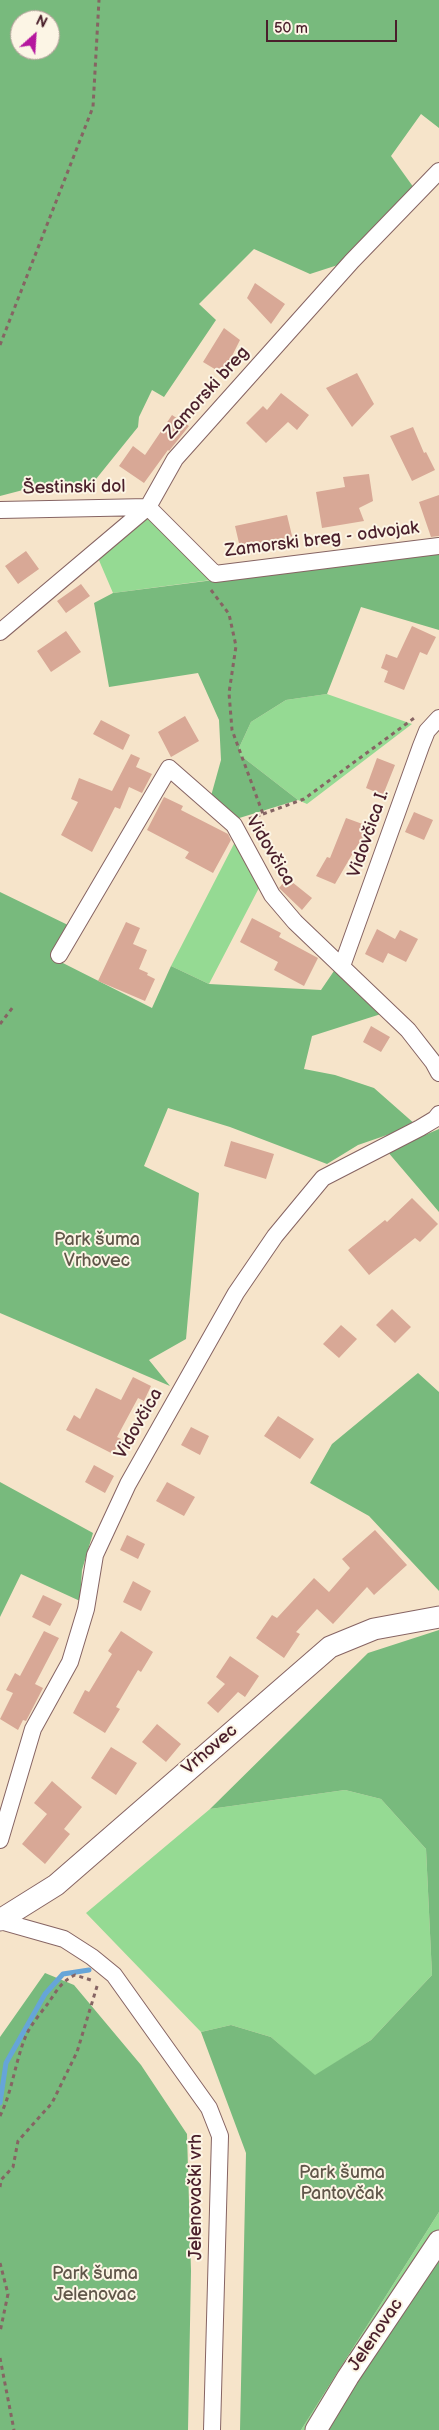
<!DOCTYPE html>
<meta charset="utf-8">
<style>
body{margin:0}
#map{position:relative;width:439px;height:2430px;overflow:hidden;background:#f6e4ca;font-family:"Balsamiq Sans",sans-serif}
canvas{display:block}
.north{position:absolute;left:10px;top:10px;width:50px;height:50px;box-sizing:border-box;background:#fcf5e5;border:1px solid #b59f9b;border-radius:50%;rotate:26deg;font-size:14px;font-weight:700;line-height:20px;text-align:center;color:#4a1f2b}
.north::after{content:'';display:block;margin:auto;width:18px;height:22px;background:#b5179e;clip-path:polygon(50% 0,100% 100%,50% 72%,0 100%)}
.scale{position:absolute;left:266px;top:20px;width:131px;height:22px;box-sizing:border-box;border:2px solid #4a1f2b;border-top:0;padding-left:6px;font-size:15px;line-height:18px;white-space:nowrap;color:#4a1f2b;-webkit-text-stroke:4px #fcf5e5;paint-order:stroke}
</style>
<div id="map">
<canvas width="439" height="2430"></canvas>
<div class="north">N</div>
<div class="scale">50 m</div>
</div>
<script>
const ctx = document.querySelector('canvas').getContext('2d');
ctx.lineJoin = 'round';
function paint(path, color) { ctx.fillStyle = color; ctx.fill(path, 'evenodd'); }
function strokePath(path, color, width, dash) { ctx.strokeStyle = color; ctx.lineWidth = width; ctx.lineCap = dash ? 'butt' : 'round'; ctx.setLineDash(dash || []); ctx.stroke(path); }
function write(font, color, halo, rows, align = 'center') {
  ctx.font = font + ' "Balsamiq Sans",sans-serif'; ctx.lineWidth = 4; ctx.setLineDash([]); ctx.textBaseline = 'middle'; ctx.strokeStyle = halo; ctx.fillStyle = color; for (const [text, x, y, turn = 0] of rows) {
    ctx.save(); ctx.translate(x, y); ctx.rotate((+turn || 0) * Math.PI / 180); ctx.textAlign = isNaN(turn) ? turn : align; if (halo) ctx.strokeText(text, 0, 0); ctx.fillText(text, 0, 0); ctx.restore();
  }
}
const green = new Path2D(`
 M147 515 211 580 113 593 98 558Z
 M327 694 412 724 307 804 298 800 240 755 239 748 251 722 286 700Z
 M237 838 261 884 209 984 171 966Z
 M345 1790 381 1799 426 1849 432 1975 371 2040 315 2076 271 2037 231 2025 201 2032 86 1913 210 1809Z
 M439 2212V2232L311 2430H301Z`);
const forest = new Path2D(`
 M0 0H439V128L421 114 391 156 414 188 344 263 310 274 254 249 199 304 216 320 164 397 152 390 139 417 138 427 92 484 23 490 0 496ZM20 20H50V50H20Z
 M439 551V630L361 607 327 694 286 700 251 722 239 748 240 755 298 800 236 819 211 796 221 760 219 720 198 673 109 687 94 603 113 593Z
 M0 892 70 926 51 957 152 1008 171 966 209 984 321 990 336 968 381 1014 312 1036 304 1069 335 1075 374 1088 416 1125 358 1145 327 1164 230 1127 168 1108 144 1166 199 1193 186 1339 149 1360 170 1386 0 1313Z
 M439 1129V1212L387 1151Z
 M418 1373 439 1392V1591L369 1516 310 1483 332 1444Z
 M0 1482 93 1533 82 1570 80 1601 21 1574 0 1617Z
 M439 1630V2212L301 2430H240L246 2153 201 2032 231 2025 271 2037 315 2075 371 2040 432 1975 426 1849 381 1799 345 1790 210 1809 368 1653Z
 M45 1973 74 1985 141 2065 187 2134 191 2271 188 2430H0V2037Z
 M439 2253V2430H328L359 2377Z`);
const stream = new Path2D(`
 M0 2103 6 2063 45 1994 63 1974 89 1970`);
const building = new Path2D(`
 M255 283 285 304 271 324 247 298Z
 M224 328 240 340 223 374 203 362Z
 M357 373 374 404 352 427 326 388Z
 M281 393 309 415 297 430 288 422 266 443 246 423 263 406 267 410Z
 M172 415 189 426 169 451 168 450 144 483 119 466 133 446 145 455Z
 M413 427 424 453 426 452 435 470 412 481 390 436Z
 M369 474 373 501 359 508 364 521 322 528 316 492 345 487 343 477Z
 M439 495V536L431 537 419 502Z
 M287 515 294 544 242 556 235 526Z
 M26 551 39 569 18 584 5 566Z
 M81 584 90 596 66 613 57 601Z
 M412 626 436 637 427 655 420 652 404 690 384 682 388 671 381 668 386 654 397 658Z
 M66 631 81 652 51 672 37 651Z
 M185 716 199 741 171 757 158 732Z
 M101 720 130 735 123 750 93 734Z
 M131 754 140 758 136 767 152 774 142 793 129 787 120 809 115 807 92 852 61 835 78 802 71 799 79 778 112 791Z
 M377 758 395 765 383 795 366 788Z
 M164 797 183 806 181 810 228 834 231 840 213 873 185 858 189 852 147 830Z
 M414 812 433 820 424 840 405 832Z
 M346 818 368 826 359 847 357 846 335 884 316 876 327 857 330 858Z
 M287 878 312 898 302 910 279 888Z
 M252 918 281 933 279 937 318 958 304 986 274 970 278 962 240 942Z
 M126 922 140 928 133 944 147 950 139 969 148 973 147 975 155 979 145 1001 98 981Z
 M377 929 395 939 400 930 418 939 406 962 388 953 383 963 365 954Z
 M371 1026 390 1037 381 1052 363 1042Z
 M231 1141 274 1154 266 1179 224 1166Z
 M412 1198 438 1224 420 1242 415 1238 369 1275 348 1250 385 1220 387 1222Z
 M392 1309 411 1327 395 1343 376 1325Z
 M341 1325 357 1339 339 1358 323 1344Z
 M133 1377 151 1386 144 1401 138 1398 117 1437 121 1439 113 1454 66 1430 74 1415 80 1419 96 1388 121 1400Z
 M278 1416 314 1439 300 1459 264 1436Z
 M191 1427 209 1436 200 1455 181 1445Z
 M94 1465 114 1476 105 1493 85 1482Z
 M167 1482 195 1497 184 1516 156 1501Z
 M375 1530 407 1565 374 1595 367 1587 333 1624 317 1609 296 1632 300 1634 284 1658 256 1638 272 1615 277 1618 314 1578 329 1592 350 1568 342 1559Z
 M127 1535 145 1544 138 1559 120 1550Z
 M133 1581 151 1591 141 1611 123 1602Z
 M43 1595 62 1604 50 1626 32 1617Z
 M44 1631 59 1638 35 1684 43 1688 26 1721 23 1720 18 1730 0 1719 13 1693 6 1690 15 1673 20 1676Z
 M121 1631 153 1652 141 1672 138 1670 116 1707 120 1709 105 1733 73 1713 85 1690 89 1692 112 1654 108 1651Z
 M230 1656 259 1676 245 1697 238 1692 218 1713 207 1703 225 1684 216 1677Z
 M157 1724 181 1744 166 1762 142 1742Z
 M111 1747 137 1763 116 1795 91 1778Z
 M52 1781 82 1807 64 1829 70 1834 45 1864 22 1844 47 1814 34 1803Z`);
const path = new Path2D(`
 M0 345 93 107 99 0
 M211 590 229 614 236 646 229 693 232 730 263 814 249 819
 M263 814 304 799 417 716
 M0 1024 13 1007
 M0 2116C12 2092 15 2063 25 2038 30 2025 41 2013 49 2002 57 1990 62 1981 75 1975L94 1981
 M0 2187 1 2180 13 2167 18 2141 52 2103 77 2052 98 1983
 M0 2263 8 2294 0 2332
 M0 2358 14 2430`);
const minor = new Path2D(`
 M0 510 148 507 215 574 439 546
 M0 632 148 507 175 459 352 261 439 171
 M59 955 169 768 234 825 272 895 295 922 408 1030 433 1062 439 1073
 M342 966 421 746 427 731 439 718
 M0 1840 33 1729 70 1662 86 1609 95 1555 128 1484 236 1293 275 1236 323 1178 420 1128 435 1119 439 1114
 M0 1921 64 1939 92 1957 114 1975 209 2108 220 2136 212 2430`);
const tertiary = new Path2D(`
 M0 1920 56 1885 330 1647 374 1629 439 1617
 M316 2430 348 2377 439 2241`);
const streetNames = [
 ["Zamorski breg",207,393,-48],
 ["Šestinski dol",74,488,-1],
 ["Zamorski breg - odvojak",322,540,-7],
 ["Vidovčica I.",369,834,-71],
 ["Vidovčica",270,851,59],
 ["Vidovčica",139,1424,-60],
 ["Vrhovec",210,1750,-41],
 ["Jelenovački vrh",196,2197,-90],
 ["Jelenovac",376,2335,-56]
];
const parkNames = [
 ["Park šuma",97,1240],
 ["Vrhovec",97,1261],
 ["Park šuma",342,2173],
 ["Pantovčak",342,2194],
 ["Park šuma",95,2274],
 ["Jelenovac",95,2295]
];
paint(green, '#95da93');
paint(forest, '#78ba7d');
strokePath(stream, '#66a5d8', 5);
paint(building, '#d8a896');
strokePath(minor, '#866463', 18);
strokePath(tertiary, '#866463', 23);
strokePath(path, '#866463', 3, [4, 4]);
strokePath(minor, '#fff', 16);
strokePath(tertiary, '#fff', 21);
write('18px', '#4a1f2b', '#fcf5e5', streetNames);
write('18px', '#60574a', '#fcf5e5', parkNames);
</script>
